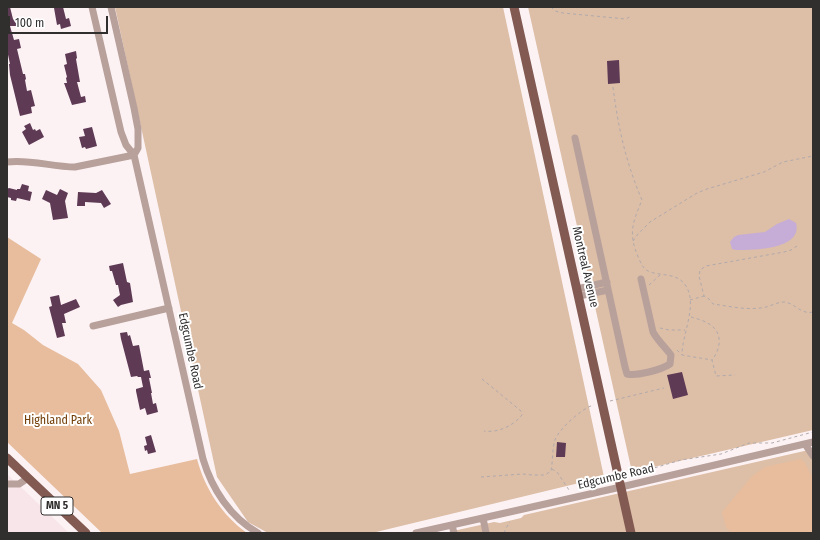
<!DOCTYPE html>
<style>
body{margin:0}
#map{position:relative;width:820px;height:540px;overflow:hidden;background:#fcf2f4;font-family:"Fira Sans Condensed",sans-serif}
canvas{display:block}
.frame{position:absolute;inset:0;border:8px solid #312e2e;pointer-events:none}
.scale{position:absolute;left:8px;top:16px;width:100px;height:18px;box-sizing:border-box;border:2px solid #312e2e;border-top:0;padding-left:5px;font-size:12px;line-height:14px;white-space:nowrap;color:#312e2e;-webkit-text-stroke:3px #fff;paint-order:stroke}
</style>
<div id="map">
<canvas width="820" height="540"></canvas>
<div class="frame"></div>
<div class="scale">100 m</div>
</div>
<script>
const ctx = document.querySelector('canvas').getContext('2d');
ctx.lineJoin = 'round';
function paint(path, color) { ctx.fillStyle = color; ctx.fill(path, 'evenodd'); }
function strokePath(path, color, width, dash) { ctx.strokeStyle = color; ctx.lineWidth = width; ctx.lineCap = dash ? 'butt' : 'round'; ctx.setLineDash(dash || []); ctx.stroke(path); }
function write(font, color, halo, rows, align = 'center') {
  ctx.font = font + ' "Fira Sans Condensed",sans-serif'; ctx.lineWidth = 4; ctx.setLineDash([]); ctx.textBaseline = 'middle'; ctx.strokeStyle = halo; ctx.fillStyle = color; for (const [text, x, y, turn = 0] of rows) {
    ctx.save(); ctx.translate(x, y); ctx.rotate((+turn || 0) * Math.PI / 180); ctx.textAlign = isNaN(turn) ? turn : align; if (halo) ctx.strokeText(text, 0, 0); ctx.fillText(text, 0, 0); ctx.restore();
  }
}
const built = new Path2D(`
 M7 474 21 487 69 533H7Z`);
const green = new Path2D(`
 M115 7H503L604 477 372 533H268L248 522 217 477Z
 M528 7H813V430L632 472Z
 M813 449V533H444L494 522 500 523 521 518 524 515Z`);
const forest = new Path2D(`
 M7 237 41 259 12 323 24 330 43 345 78 364 101 390 119 431 130 474 197 459C205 489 222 515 247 533H102L7 442Z
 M800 459 804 461 813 478V533H732L726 528 722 512 752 476 765 467Z`);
const water = new Path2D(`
 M789 219 796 223C803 250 752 250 736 250L732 249 730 242 734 237 738 235 765 232 777 224Z`);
const building = new Path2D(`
 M7 7H10L13 19 20 20 22 22 20 26H10L14 40 19 39 21 48 17 49 23 74H25L26 79 25 80 27 91 31 90 35 106 31 107 32 113 20 116 10 75 9 64H10L7 50Z
 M58 7H63L66 19 69 18 71 26 61 29 60 24 57 25 54 8Z
 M76 51 77 58 76 59 80 82H77L81 97 85 96 86 102 72 105 64 83H67L66 78 67 77 64 65 67 64 65 54Z
 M619 60 620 83 608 84 607 61Z
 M30 123 33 130 35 129 36 131 40 129 44 137 29 145 22 132 26 129 24 126Z
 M92 127 97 146 86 149 85 147 82 148 79 137 85 136 83 129Z
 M22 184 29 186 28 191 32 192 30 201 17 198 16 201 11 200V198L7 197V189L9 188 17 190V189H20Z
 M60 189 68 193 65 201 68 218 53 220 50 203 42 199 46 190 57 195Z
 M102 190 111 204 104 208 101 203 85 202V206H77L78 192 96 193Z
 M123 263 127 282 130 283 133 302 121 305 118 307 113 300 120 295 118 285H116L112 271H110L109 266Z
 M59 295 61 305 76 299 80 307 64 314 66 323H62L65 336 57 338 49 307 52 306 50 297Z
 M127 332 128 336 130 335 133 346 139 345 144 371 149 370 151 378H149L152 393H151L153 404 156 403 158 412 147 415 145 408 140 410 136 391V389L143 387 141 377H138L137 376 131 377 121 339 120 333Z
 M682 372 688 395 673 399 667 375Z
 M151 435 156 452 148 454 147 450 145 451 144 446 147 445 145 437Z
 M557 442 566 443 565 457H556Z`);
const path = new Path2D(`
 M551 7 555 11 563 13 626 19 631 16
 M613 87C618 127 626 163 642 200 632 224 628 234 639 259 642 265 643 269 650 272 663 276 678 273 686 286 698 305 682 334 682 355L712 360
 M633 241 638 234 650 222 697 193 707 189 764 172 783 162 813 156
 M797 246 791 250 784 252 706 266 700 270 699 276 704 296 709 299 713 304C728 306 744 310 760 308 768 308 776 302 784 302 795 303 801 315 813 312
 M649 285 660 275
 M690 300 704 296
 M691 317C698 319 706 321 712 326 723 335 720 350 712 360L716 376 735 375
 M660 328 669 330H685
 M677 350 682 355
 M482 379 521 411 522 415C513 426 498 433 484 431
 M610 401 664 388
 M552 469 557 472 569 490
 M631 471 654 468 681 460 721 454 749 443H772L813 432
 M481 477 523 474 532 475H545L551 471C553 461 552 449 555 440 558 430 583 407 594 405
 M504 533 506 528 510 522`);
const minor = new Path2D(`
 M92 7 121 132 126 145 134 155 203 459C212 489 230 517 258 533
 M111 7 134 108 138 129V148L134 155
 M575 138 625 367 627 374C637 376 661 370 670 364L671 355C665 347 658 341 653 332L641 279
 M7 162C30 159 52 167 75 167L134 155
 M577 289 607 282
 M579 296 608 290
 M93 326 169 308
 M805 444 813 456
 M7 484H19L28 478
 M483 518 486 533
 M452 525 454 533
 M416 533 621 487 813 442`);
const major = new Path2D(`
 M514 7 631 533
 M7 458 86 533`);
const shields = [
 [57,506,32]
];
const shieldNames = [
 ["MN 5",57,506]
];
const streetNames = [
 ["Montreal Avenue",585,267,77],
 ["Edgcumbe Road",190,351,78],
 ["Edgcumbe Road",616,477,-13]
];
const parkNames = [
 ["Highland Park",58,421]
];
paint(built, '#f8e5e9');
paint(green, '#ddbea7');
paint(forest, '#e7bd9d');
paint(water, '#c5add7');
paint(building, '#5f3a55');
strokePath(path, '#b1aaab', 1, [3, 3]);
strokePath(minor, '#b8a09b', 7);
strokePath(major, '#825a52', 9);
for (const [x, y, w] of shields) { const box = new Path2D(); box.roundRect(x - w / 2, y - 9, w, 18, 3); ctx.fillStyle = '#fff'; ctx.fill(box); strokePath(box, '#312e2e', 1); }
write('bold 11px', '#312e2e', null, shieldNames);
write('12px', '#312e2e', '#fff', streetNames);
write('12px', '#723e08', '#fff', parkNames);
</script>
